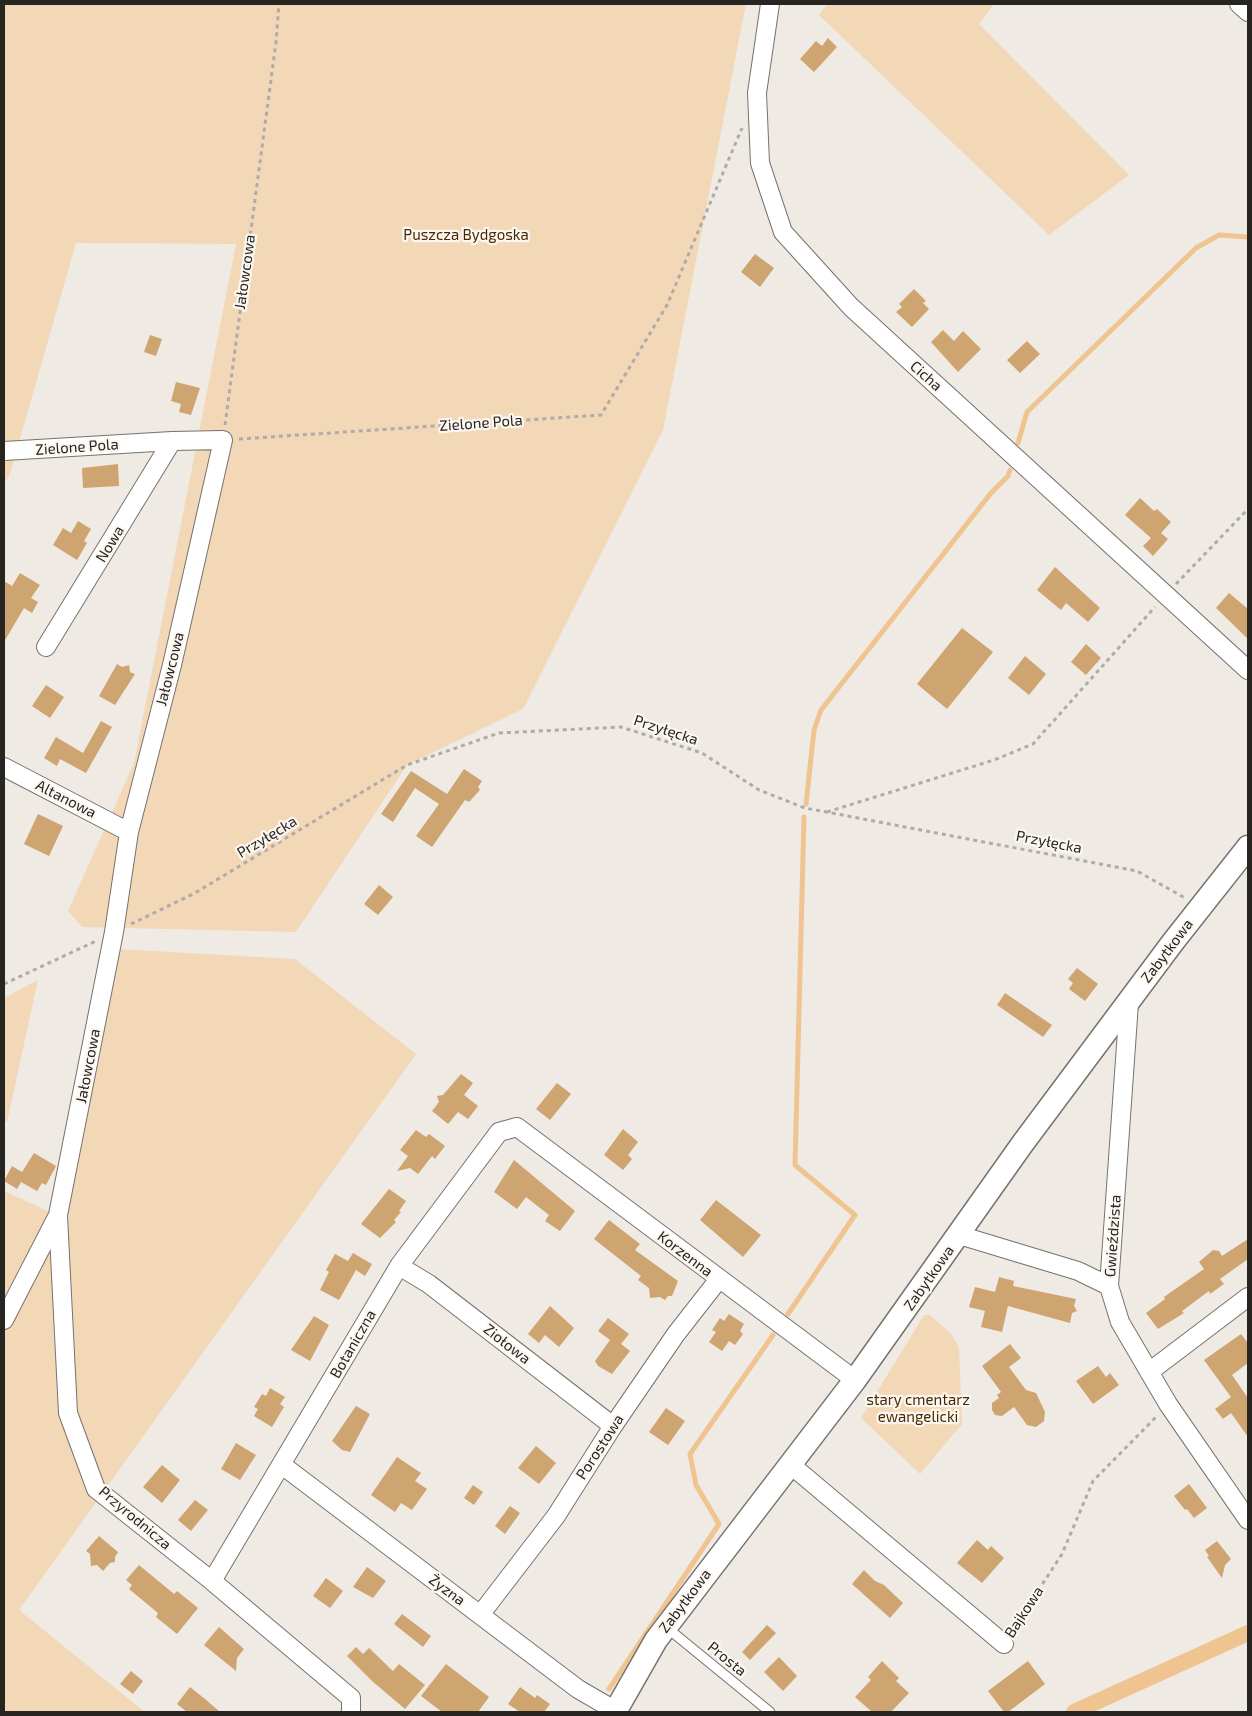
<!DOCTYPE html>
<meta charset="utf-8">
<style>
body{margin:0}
#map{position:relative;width:1252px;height:1716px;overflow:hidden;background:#efeae4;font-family:"Exo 2",sans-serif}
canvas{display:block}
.frame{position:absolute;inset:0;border:5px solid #262522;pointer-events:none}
</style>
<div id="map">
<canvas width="1252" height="1716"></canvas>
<div class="frame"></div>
</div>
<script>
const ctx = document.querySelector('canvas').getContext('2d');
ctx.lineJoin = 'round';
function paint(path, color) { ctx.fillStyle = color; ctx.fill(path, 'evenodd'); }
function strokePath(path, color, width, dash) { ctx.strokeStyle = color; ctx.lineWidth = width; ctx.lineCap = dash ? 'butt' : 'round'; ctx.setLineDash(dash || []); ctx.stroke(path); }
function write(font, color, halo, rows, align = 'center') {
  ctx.font = font + ' "Exo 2",sans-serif'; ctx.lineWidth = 4.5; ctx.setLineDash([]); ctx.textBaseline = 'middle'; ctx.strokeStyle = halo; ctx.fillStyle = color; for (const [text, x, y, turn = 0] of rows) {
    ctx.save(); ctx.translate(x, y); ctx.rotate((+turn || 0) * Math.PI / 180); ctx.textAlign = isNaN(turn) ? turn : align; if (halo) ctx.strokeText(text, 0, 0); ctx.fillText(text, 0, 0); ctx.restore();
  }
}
const green = new Path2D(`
 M4 4H746L663 430 523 709 407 765 296 932 82 927 68 911 134 763 236 244 76 243 10 474 4 484Z
 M827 4H994L979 24 1129 175 1049 235 819 15Z
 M117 949 295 959 416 1054 19 1610 145 1712H4V1191L57 1215Z
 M38 980 7 1122 4 1120V998Z
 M924 1315H930L952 1335 959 1348 962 1424 920 1474 861 1418Z`);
const stream = new Path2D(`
 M1018 443 1027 412 1196 248 1219 235 1248 237
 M806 804 814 730 821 710 991 493 1008 476 1010 470
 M788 1314 855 1215 795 1165 804 817
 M609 1689 719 1524 696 1485 690 1454 773 1335`);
const canal = new Path2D(`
 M1074 1712 1248 1633`);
const building = new Path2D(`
 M828 38 837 47 814 72 800 59 816 41 822 46Z
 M755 254 774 268 760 287 741 272Z
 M914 289 926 301 923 303 929 309 912 327 896 312 902 307 899 304Z
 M943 330 954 341 963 331 981 349 958 372 931 342Z
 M150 335 162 339 156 356 144 352Z
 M1027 341 1040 354 1020 373 1007 360Z
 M176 382 200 388 191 415 179 412 181 404 171 401Z
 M118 464 119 486 83 488 82 468Z
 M1140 498 1154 511 1157 509 1171 522 1161 533 1168 539 1153 556 1143 546 1151 538 1125 515Z
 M78 521 91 529 84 541 87 543 77 560 53 545 63 528 71 533Z
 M1055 567 1100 608 1088 622 1066 603 1061 610 1037 590Z
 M20 573 40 585 31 598 38 602 32 613 24 608 4 642V581L12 586Z
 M1229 593 1248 609V639L1216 608Z
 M962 628 993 652 947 709 917 684Z
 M1086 644 1101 658 1086 675 1071 662Z
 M1025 656 1046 674 1029 695 1008 678Z
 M117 664 122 667 129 665 130 672 135 674 115 705 99 696Z
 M46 685 64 697 50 718 32 706Z
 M101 721 112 727 86 773 60 759 57 766 44 758 56 737 83 753Z
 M464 769 482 781 478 787 480 790 469 802 465 800 432 847 416 836 439 804 415 788 393 822 381 814 411 771 447 794Z
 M38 814 63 826 49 856 24 844Z
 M379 885 393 897 378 915 364 904Z
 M1077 968 1098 984 1085 1001 1069 989 1073 983 1068 979Z
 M1005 993 1052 1025 1043 1037 997 1005Z
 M461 1074 473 1083 464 1095 478 1106 468 1119 458 1112 448 1124 432 1111 439 1102 437 1096 443 1095Z
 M557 1083 571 1094 550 1120 536 1109Z
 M623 1129 638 1142 628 1155 632 1159 623 1170 604 1155Z
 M416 1130 426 1137 429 1134 445 1146 435 1159 432 1156 418 1174 410 1168 397 1171 408 1156 400 1150Z
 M34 1153 56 1166 46 1185 42 1183 37 1191 21 1182 17 1189 4 1181 12 1166 22 1172Z
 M514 1160 575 1211 560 1231 545 1221 549 1215 526 1197 517 1209 494 1192Z
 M389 1189 406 1201 399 1211 401 1212 394 1220 396 1222 380 1238 361 1224Z
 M716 1200 761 1235 743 1257 700 1220Z
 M609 1220 640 1244 635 1250 678 1281 672 1296H668L665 1300 660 1297 650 1298 649 1288 638 1280 641 1276 594 1239Z
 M1248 1239V1259L1220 1279 1224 1284 1210 1294 1209 1291 1182 1311 1184 1313 1158 1329 1146 1313 1165 1299 1164 1297 1204 1269 1199 1262 1213 1250 1219 1251 1222 1256Z
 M353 1253 372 1264 365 1276 356 1270 339 1300 320 1290 329 1272 326 1270 335 1254 348 1261Z
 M999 1277 1014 1281 1013 1286 1076 1299 1074 1306 1077 1311 1072 1313 1070 1323 1008 1306 1002 1332 981 1327 985 1311 969 1307 975 1287 995 1292Z
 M550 1306 574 1328 559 1347 545 1335 539 1343 528 1334Z
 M729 1314 744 1324 740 1331 743 1334 735 1345 729 1341 722 1351 709 1342 716 1332 712 1330 720 1318 724 1321Z
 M314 1316 329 1325 310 1361 291 1350Z
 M608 1318 629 1334 621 1344 630 1351 612 1374 598 1366 595 1361 610 1340 598 1331Z
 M1241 1334 1248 1343V1363L1232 1375 1248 1398V1437L1231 1413 1223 1419 1215 1409 1231 1397 1204 1360Z
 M1010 1344 1021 1358 1009 1367 1026 1390 1036 1393 1045 1412 1044 1421 1036 1427 1027 1425 1014 1407 1002 1416 995 1415 992 1410V1403L999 1398 997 1395 1001 1392 982 1366Z
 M1098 1366 1106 1377 1110 1373 1119 1385 1093 1404 1076 1381Z
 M270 1388 285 1397 280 1404 284 1407 272 1427 254 1416 258 1409 254 1407 262 1394 266 1396Z
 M356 1406 370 1414 350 1452 342 1450 332 1441Z
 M666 1408 685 1421 668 1445 649 1432Z
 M236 1443 256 1455 240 1480 221 1469Z
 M536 1446 556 1463 539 1484 518 1468Z
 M397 1457 421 1473 415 1481 427 1489 412 1510 401 1503 395 1512 371 1495Z
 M162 1465 180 1480 162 1503 143 1487Z
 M1189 1484 1207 1508 1194 1518 1187 1509 1185 1510 1174 1496Z
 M473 1485 483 1492 474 1505 464 1498Z
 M195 1500 208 1510 191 1531 178 1520Z
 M510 1506 520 1513 505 1534 495 1526Z
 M99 1536 118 1552 115 1557V1562L110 1563 103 1571 97 1565 91 1566 90 1554 86 1551Z
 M977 1540 988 1550 991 1546 1004 1558 982 1583 957 1563Z
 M1217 1541 1231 1559 1225 1565 1222 1578 1207 1557 1209 1556 1205 1550Z
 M139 1565 174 1594 177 1591 198 1608 177 1634 156 1617 158 1613 129 1589 132 1585 126 1580Z
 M367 1567 386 1581 373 1598 353 1587Z
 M864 1570 875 1581 884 1585 903 1603 890 1618 852 1584Z
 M326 1578 343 1591 330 1608 313 1596Z
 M402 1614 431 1636 423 1647 394 1624Z
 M767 1625 776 1633 750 1660 742 1652Z
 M219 1627 244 1649 237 1658 236 1671 204 1645Z
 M356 1647 363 1654 369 1648 393 1671 399 1664 425 1685 405 1709 372 1681 347 1656Z
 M779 1657 797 1676 783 1691 764 1672Z
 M882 1661 899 1678 896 1681 909 1693 891 1712H872L855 1697 871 1680 868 1677Z
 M1028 1661 1045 1684 1008 1712H1004L988 1691Z
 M446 1664 489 1697 478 1712H442L421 1696Z
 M131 1671 143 1681 133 1694 120 1684Z
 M190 1687 205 1699 220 1712H187L177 1704Z
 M520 1687 535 1698 537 1695 550 1704 544 1712H520L508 1704Z`);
const path = new Path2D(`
 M225 425 276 42 279 4
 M239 439 601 415 667 305 742 128
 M1176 584 1248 509
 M827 812 994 760 1033 744 1155 607
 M131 924 195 893 407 765 499 733 621 727 702 753 759 790 805 808 1137 871 1185 898
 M4 984 96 941
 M1012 1631 1062 1554 1093 1481 1158 1415`);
const service = new Path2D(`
 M666 1627 770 1712`);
const minor = new Path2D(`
 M770 4 757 93 760 163 783 232 851 307 886 339 1248 670
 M1239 4 1248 12
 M4 451 172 441 223 440 172 665 129 832 114 932 58 1215 4 1320
 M46 647 172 441
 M4 767 129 832
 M1129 1003 1109 1286 1120 1322 1168 1404 1248 1520
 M58 1216 68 1413 96 1489 212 1581 351 1698V1712
 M959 1235 1078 1271 1109 1286
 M399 1266 429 1284 613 1426
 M1149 1372 1248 1297
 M282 1465 578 1689 616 1711
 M791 1465 1004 1644
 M212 1581 399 1266 499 1132 517 1127 855 1380
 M480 1615 556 1516 613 1426 676 1334 719 1279`);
const tertiary = new Path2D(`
 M615 1712 656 1640 855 1380 1023 1143 1173 942 1248 847`);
const parkNames = [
 ["Puszcza Bydgoska",466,235],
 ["stary cmentarz",918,1400],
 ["ewangelicki",918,1417]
];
const streetNames = [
 ["Jałowcowa",245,272,-82],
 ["Cicha",926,376,42],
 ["Zielone Pola",481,423,-4],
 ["Zielone Pola",77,447,-4],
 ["Nowa",110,544,-59],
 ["Jałowcowa",170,669,-76],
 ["Przyłęcka",666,730,18],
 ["Altanowa",66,799,27],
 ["Przyłęcka",267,837,-31],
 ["Przyłęcka",1049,842,11],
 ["Zabytkowa",1167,951,-53],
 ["Jałowcowa",88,1066,-79],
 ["Gwieździsta",1113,1236,-86],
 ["Korzenna",685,1254,37],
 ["Zabytkowa",929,1278,-55],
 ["Botaniczna",353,1344,-60],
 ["Ziołowa",507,1344,38],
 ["Porostowa",600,1447,-57],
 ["Przyrodnicza",135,1518,40],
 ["Żyzna",447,1590,37],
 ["Zabytkowa",685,1601,-53],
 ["Bajkowa",1024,1612,-57],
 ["Prosta",727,1659,39]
];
paint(green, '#f3d8b8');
strokePath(stream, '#f0c490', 5);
strokePath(canal, '#f0c490', 16);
paint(building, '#cea470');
strokePath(service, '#76726d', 11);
strokePath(minor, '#76726d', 20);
strokePath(tertiary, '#76726d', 25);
strokePath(path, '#afaba6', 3, [4, 4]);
strokePath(service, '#fff', 9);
strokePath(minor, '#fff', 18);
strokePath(tertiary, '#fff', 22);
write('15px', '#452900', '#fdf7f1', parkNames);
write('15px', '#262522', '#fdf7f1', streetNames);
</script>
